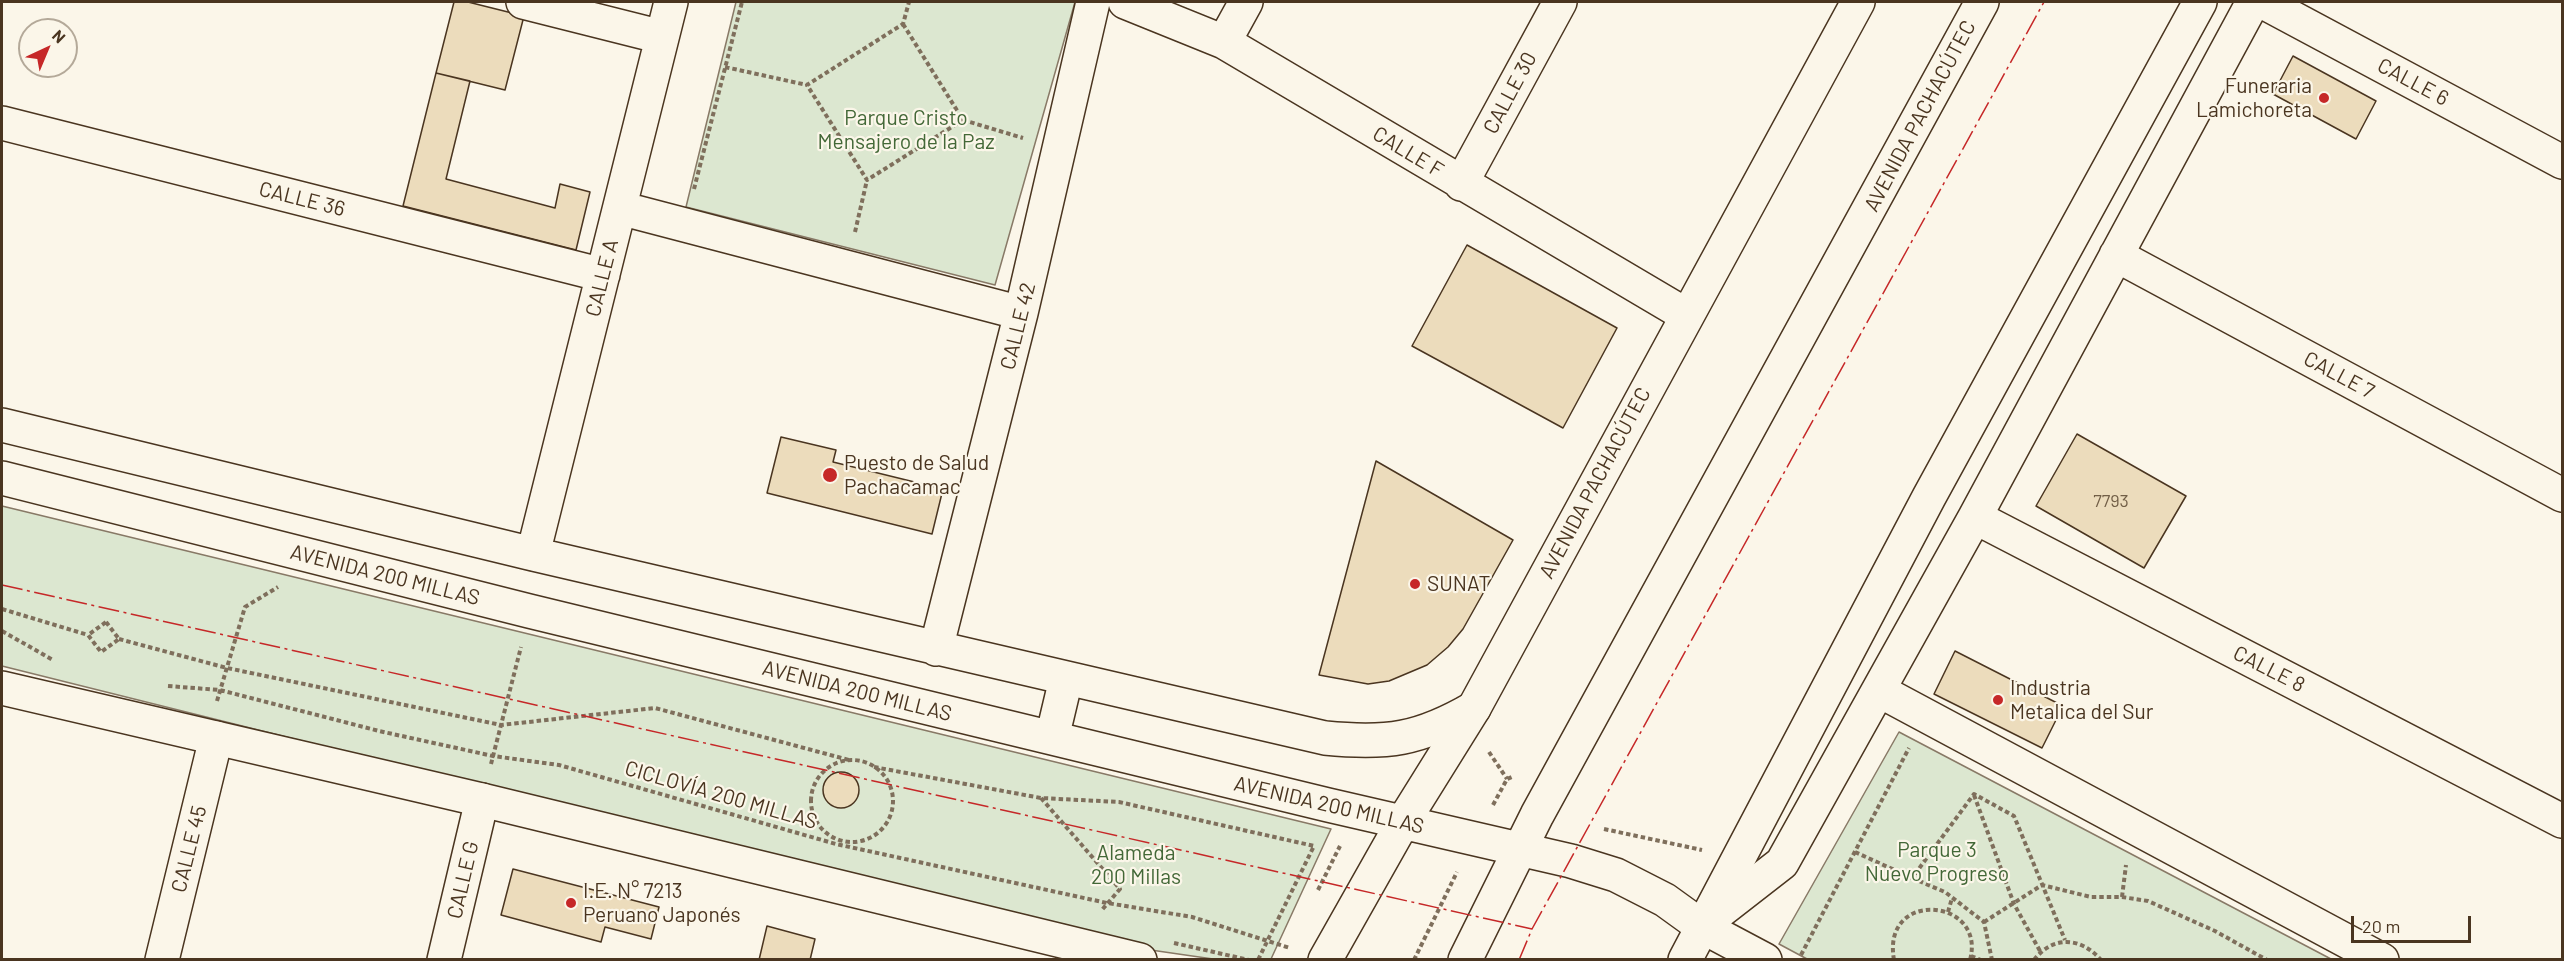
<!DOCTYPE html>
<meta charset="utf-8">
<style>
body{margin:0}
#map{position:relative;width:2564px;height:961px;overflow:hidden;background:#fbf6e9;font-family:Barlow,sans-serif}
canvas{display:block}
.frame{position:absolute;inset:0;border:3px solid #4a3520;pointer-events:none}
.north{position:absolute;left:18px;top:18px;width:60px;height:60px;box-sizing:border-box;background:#fbf6e9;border:2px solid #b4a999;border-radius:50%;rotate:44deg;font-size:16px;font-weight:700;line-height:24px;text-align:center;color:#4a3520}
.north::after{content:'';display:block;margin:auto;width:21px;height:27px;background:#c62828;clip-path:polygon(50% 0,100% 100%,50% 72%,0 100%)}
.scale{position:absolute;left:2351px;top:916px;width:120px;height:27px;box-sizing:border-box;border:3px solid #4a3520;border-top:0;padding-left:8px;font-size:18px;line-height:21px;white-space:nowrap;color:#4a3520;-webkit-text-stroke:4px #fbf6e9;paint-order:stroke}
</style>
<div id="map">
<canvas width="2564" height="961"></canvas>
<div class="frame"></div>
<div class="north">N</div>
<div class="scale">20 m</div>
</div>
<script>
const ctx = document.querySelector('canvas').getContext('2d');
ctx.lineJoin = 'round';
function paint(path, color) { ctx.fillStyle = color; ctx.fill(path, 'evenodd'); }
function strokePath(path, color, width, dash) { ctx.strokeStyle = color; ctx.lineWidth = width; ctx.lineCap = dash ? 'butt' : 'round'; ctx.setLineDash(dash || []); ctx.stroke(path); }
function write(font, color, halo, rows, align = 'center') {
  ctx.font = font + ' Barlow,sans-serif'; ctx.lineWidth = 4.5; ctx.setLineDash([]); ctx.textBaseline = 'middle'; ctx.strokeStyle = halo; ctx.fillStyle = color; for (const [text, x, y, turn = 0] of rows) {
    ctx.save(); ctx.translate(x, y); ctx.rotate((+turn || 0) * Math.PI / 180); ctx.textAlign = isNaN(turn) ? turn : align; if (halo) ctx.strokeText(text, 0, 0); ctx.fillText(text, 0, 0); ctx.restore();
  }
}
const green = new Path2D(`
 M736 2H1075L995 285 686 207Z
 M2 506 1331 829 1271 959H1213L1123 946 2 666Z
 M1899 732 2331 959H1807L1779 944Z`);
const building = new Path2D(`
 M454 2H468L524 16 505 90 436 73Z
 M2293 56 2376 101 2356 139 2273 94Z
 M436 73 470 81 446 179 555 208 560 184 590 192 576 250 403 206Z
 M1467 245 1617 328 1563 428 1412 346Z
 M2077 434 2186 496 2144 568 2036 506Z
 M781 437 836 450 833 462 943 489 932 534 767 493Z
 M1376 461 1513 540 1463 629 1448 647 1427 665 1389 681 1368 684 1319 675Z
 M1955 651 2063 706 2042 748 1934 694Z
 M823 790a18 18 0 1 1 36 0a18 18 0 1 1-36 0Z
 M513 869 659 907 651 939 605 927 601 942 501 915Z
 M767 926 815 939 810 960H759Z`);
const path = new Path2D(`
 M903 24 963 120 867 180 807 85 903 24 909 2
 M725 67 807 85
 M963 120 1023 138
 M694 189 742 2
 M855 232 867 180
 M2 609 88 635
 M106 622 119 639 101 652 88 635Z
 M2 631 53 660
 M119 639 227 668 501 725 655 708 849 760
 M168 686 220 690 379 731 493 756 559 765 836 844 1107 903 1192 917 1290 948
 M217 701 245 607 278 587
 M1489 752 1507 779
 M811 801a41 41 0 1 1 82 0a41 41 0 1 1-82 0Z
 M491 764 521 647
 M874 767 1041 798 1119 802 1314 846 1258 960
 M1974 795 2014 904 2040 951
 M1041 798 1120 889 1101 911
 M1493 805 1507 779 1514 776
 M1604 829 1702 850
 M1855 852 1912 878 1974 794 2014 816 2065 940
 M1912 878 1945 892 1984 922 1992 960
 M1318 890 1340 846
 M2122 897 2126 865
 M1948 912 1952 898
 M1984 922 2042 885 2091 897H2122L2148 901 2215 931 2267 960
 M1174 943 1249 960
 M1801 955 1909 748
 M1971 956 1981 960
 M1414 960 1457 872
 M1894 960C1881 888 1987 898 1970 960
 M2034 960C2053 935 2081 937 2101 960`);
const street = new Path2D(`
 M523 2 662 37
 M1125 2 1224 42 1686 315
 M2263 2 2562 162
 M1224 42 1246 2
 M2 123 603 275
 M1461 184 1560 2
 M620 208 1021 313
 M2116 255 2562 495
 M2 425 533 554 1325 738C1387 744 1419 740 1474 708
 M1975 517 2562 821
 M533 554 671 2
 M936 649 1021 313 1093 2
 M1880 691 2382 960
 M162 960 216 738
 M444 960 482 800
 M1765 960 1701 926 1782 863 1975 517 2253 2`);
const secondary = new Path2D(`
 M2 478 529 611 1328 805 1571 861 1616 875 1665 900 1701 926
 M2 688 482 800 1140 960
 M1052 738 1066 679
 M1325 960 1403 822 1474 708 1858 2`);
const primary = new Path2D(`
 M1465 960 1537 815 1982 2
 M1685 960 1929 497 2200 2`);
const power = new Path2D(`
 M2 585 1532 929
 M1519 960 1532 929 2044 2`);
const markers = [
 [2324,98,6,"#c62828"],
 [830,475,8,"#c62828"],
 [1415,584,6,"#c62828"],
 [1998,700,6,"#c62828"],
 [571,903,6,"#c62828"]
];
const numberNames = [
 ["7793",2111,501]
];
const streetNames = [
 ["CALLE 6",2413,82,28],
 ["CALLE 30",1510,93,-62],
 ["AVENIDA PACHACÚTEC",1920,116,-62],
 ["CALLE F",1408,152,31],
 ["CALLE 36",302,199,14],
 ["CALLE A",602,278,-76],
 ["CALLE 42",1018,326,-76],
 ["CALLE 7",2339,375,28],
 ["AVENIDA PACHACÚTEC",1595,483,-62],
 ["AVENIDA 200 MILLAS",385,575,14],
 ["CALLE 8",2269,669,27],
 ["AVENIDA 200 MILLAS",857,691,14],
 ["CICLOVÍA 200 MILLAS",721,795,16],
 ["AVENIDA 200 MILLAS",1329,805,13],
 ["CALLE 45",189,849,-76],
 ["CALLE G",463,880,-77]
];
const poiNames = [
 ["Funeraria",2312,86,"right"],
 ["Lamichoreta",2312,110,"right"],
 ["Puesto de Salud",844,463],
 ["Pachacamac",844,487],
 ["SUNAT",1427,584],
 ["Industria",2010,688],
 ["Metalica del Sur",2010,712],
 ["I.E. N° 7213",583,891],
 ["Peruano Japonés",583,915]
];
const parkNames = [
 ["Parque Cristo",906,118],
 ["Mensajero de la Paz",906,142],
 ["Parque 3",1937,850],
 ["Nuevo Progreso",1937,874],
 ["Alameda",1136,853],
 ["200 Millas",1136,877]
];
paint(green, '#dce7d0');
strokePath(green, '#887966', 1.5);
paint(building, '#ecdcbc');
strokePath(building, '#4a3520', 1.5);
strokePath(street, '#4a3520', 36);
strokePath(secondary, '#4a3520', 36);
strokePath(primary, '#4a3520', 36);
strokePath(path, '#7f6f5c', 4, [4.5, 3]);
strokePath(street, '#fbf6e9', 33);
strokePath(secondary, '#fbf6e9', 33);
strokePath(primary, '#fbf6e9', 33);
strokePath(power, '#c62828', 1.5, [21, 4.5, 3, 4.5]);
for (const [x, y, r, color] of markers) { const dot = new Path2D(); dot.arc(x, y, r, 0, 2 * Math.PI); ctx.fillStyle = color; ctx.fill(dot); strokePath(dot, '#fbf6e9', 2); }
write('18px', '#725f47', null, numberNames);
write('21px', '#4a3520', '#fbf6e9', streetNames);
write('21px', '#4a3520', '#fbf6e9', poiNames, 'left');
write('21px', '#436837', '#fbf6e9', parkNames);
</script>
